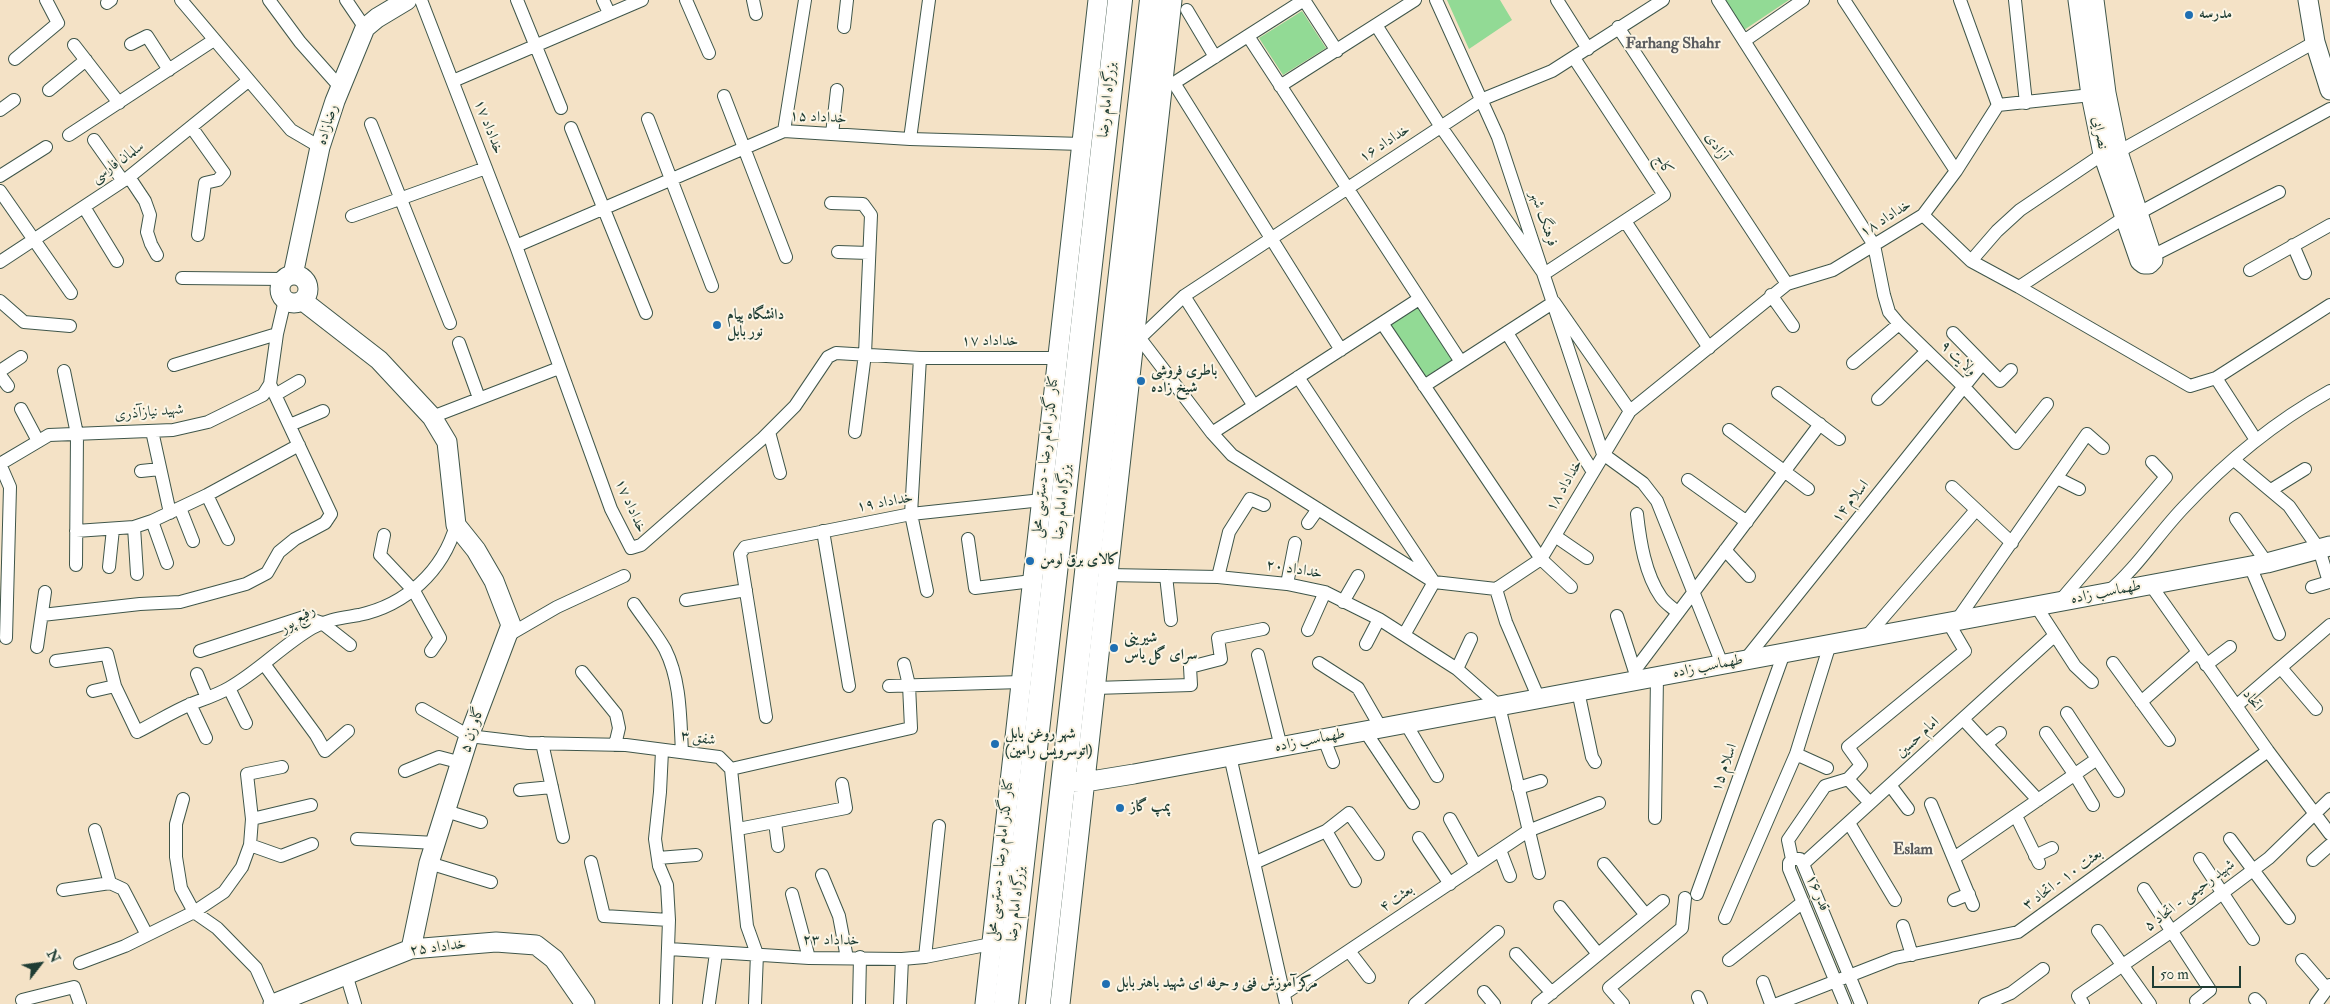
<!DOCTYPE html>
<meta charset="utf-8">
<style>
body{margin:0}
#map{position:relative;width:2330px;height:1004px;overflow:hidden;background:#f4e2c6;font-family:"IM FELL Double Pica",serif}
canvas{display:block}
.north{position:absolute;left:15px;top:939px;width:50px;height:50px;-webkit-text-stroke:4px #fcf5e5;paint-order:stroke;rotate:60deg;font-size:14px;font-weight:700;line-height:20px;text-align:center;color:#1f3d34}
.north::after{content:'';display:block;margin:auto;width:18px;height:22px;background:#1f3d34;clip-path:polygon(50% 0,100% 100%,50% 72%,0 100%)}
.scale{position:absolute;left:2152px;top:966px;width:89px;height:22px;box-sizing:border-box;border:2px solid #1f3d34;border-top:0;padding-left:6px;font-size:15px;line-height:18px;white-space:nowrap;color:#1f3d34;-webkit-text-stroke:4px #fcf5e5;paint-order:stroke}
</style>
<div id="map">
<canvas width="2330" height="1004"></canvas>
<div class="north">N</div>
<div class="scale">50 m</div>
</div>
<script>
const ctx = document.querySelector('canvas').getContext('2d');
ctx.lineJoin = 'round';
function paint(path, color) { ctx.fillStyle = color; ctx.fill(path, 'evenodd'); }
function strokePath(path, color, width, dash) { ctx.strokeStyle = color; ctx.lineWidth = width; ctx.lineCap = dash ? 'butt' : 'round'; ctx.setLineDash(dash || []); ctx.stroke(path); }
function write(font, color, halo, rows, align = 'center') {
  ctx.font = font + ' "IM FELL Double Pica",Amiri,serif'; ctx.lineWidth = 4; ctx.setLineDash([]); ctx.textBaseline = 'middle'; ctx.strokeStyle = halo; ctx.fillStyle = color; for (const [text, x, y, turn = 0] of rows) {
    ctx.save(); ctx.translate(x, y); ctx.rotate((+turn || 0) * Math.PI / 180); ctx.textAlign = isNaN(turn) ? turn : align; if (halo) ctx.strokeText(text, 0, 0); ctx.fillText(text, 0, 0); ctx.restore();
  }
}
const green = new Path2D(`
 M1447 0H1500L1512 20 1469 49Z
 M1725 0H1789L1744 30Z
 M1302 11 1326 48 1283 75 1259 38Z
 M1417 306 1453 360 1425 377 1390 324Z`);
const street = new Path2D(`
 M181 0 291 130 320 147
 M269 0 300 42 340 87
 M346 0 365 28
 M421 0 516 246 611 509 631 548 641 545 763 438 795 406 828 357 836 353 920 358H1058
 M517 0 561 108
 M603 0 609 13
 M686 0 709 53
 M753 0 756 14
 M1304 0 1174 83 1341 350
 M1304 0 1337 51
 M1436 0 1498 137 1603 454 1643 483 1657 501 1722 664
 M1557 0 1588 49
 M1718 0 1874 245 1884 295 1889 312 1899 324 1964 387 2016 443 2047 404
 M1844 0 1956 171
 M1960 0 1998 105
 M2015 0 2026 103
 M107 3 111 0
 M1187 10 1215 57
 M1376 25 1441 127 1544 274 1664 195 1574 58
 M844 27 847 0
 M1618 27 1787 284
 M1248 36 1461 362
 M1744 41 1803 0
 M131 44 147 36 169 70
 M74 45 119 103
 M15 59 58 23 46 0
 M453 81 642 0
 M1280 86 1415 0
 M49 90 86 60
 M724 96 786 257
 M1998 105 2091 95
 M0 110 14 100
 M648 119 712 286
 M371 124 450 323
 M192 128 224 173 218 180 205 183 198 235
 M571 128 646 313
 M784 131 805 0
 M832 134 837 90
 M69 135 214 40
 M910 139 929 0
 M94 140 123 181
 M2118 152 2315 42
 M0 176 46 147
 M129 177 145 201 150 215 147 232 151 244 157 255
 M0 191 71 293
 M831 203 863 204 871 215 865 354 855 432
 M84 207 117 261
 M2139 213 2330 109
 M1923 215 1971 261 2019 287 2190 386 2216 378 2330 305
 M352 216 486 168
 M1625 221 1709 348
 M2293 245 2305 273
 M516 246 784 131 910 139 1082 144
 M838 252 869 253
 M2152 256 2279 192
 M1971 261 1997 231 2020 210 2103 154
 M0 262 129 177 248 81
 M2250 270 2330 225
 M182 278 283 279
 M2019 287 2125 217
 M1771 295 1793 326
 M1184 296 1254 406
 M0 301 24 322 70 326
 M1382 323 1541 559 1571 587
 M1135 332 1212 433 1232 455 1434 582 1496 589 1541 559 1630 411 1787 284 1833 270 1923 215 1956 171 1998 105
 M1507 333 1593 472
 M1953 333 2000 381 2011 370
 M1140 338 1184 296 1483 99 1552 71 1663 0
 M459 343 479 398
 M920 358 911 514 927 591
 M1853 363 1899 324
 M174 365 277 334
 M0 371 21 357
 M64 371 77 434 76 565
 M0 375 8 386
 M1298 377 1434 582 1404 635
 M2216 378 2256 440
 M1424 386 1554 302 1630 411
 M1778 393 1839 439
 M275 395 299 381
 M1878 399 1927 351
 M21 409 38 441
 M432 417 559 368
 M290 425 323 411
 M1729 430 1808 489
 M152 431 170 513
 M769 432 780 473
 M1212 433 1419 299
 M2234 460 2289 506 2319 549 2329 582 2312 587
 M141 471 160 469
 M2057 478 2079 489
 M1688 480 1747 522
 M1952 487 2012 543
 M2271 490 2305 469
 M207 495 228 539
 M180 508 193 541
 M1637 514C1640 541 1645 574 1661 597 1665 603 1673 608 1678 613
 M2236 519 2267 563
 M152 521 167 563
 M1308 523 1318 509
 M134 527 137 574
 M76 531 134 527 152 521 207 495 299 445
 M823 531 849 686
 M384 535 380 555 414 591 440 638 431 651
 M1555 536 1587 558
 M968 539 975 588 1032 581
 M1725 550 1749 576
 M2250 566 2279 634
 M109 567 113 529
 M1108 575 1218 577 1287 584 1325 592 1379 619 1457 669 1499 706 1539 873
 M1166 576 1171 620
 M1218 577 1229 532 1250 499 1264 505
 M1287 584 1295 543
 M2150 584 2268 751 2330 834
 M1496 589 1506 622 1539 699
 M2108 592C2137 568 2158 534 2184 507 2227 461 2276 421 2330 391
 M686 600 746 590
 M2060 601 2166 477 2152 462
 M1343 602 1358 576
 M634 604C644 619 656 633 665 649 681 681 680 717 682 752
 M2036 606 2075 666 2092 682
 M42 615 140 604 180 602 246 584 267 573 279 552 295 539 325 523 331 514 270 384
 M1617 616 1636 675
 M1957 620 2087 434 2103 448
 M1308 630 1325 592
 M507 636 557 607 624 576
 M1867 636 1976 510
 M6 638 10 487 0 464 49 435 173 430 208 422 263 395 270 384 277 334 285 300
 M1366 644 1379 619
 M37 647 45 592
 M200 651 304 617 322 623 350 645
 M1258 655 1281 747
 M1745 660 1982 364
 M56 661 107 654 115 686 137 732C155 723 172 712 191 704 204 699 217 695 229 688 259 671 283 645 312 628 328 619 342 618 359 615 406 605 443 571 456 525
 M1319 663 1358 688 1381 728
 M2113 663 2169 740
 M264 664 316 735 325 751 348 731
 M2206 665 2230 647
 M2281 668 2316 709
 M1457 669 1471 639
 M1635 670 1820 424
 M582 672 616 714 619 728 615 745
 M197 674 207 698
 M889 686 1021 682
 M229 688 246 723
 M1095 688 1191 685 1190 667 1221 659 1218 638 1263 629
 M93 691 115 686
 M1578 691 1592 757 1595 762
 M2141 702 2198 652
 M190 704 206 738
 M2236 706 2330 625
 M422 709 469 736 528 743 626 745 719 757 731 769 911 728 909 685 904 664
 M2067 713 2118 791
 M766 717 740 554 745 547 911 514 1042 500
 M1963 719 2038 800
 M1406 724 1437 776
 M1365 731 1413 803
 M2046 733 2075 775 2093 805
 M1324 739 1333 762
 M542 743 563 837
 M1986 744 2000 733
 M662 751 660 792 655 839 659 866 667 885 669 920 666 1004
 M1796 754 1827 768
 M1230 756 1286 1004
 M731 769 747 926 757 954 755 1004
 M405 771 439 757 462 763
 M1848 779 1870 803
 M1890 785 1908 809
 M1518 788 1541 781
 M520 790 552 787
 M183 799 176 824V857L181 888 194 912 217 928 256 968 272 1004
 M1931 804 1973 905
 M446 811 481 822
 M2016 816 2039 863
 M1655 818 1657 676
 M252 819 311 805
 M1450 819 1476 866
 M775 822 778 846
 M1849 823 1895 900
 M738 829 846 808 842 784
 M95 830 110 883
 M1326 831 1355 881
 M1419 838 1450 884
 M357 839 436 843
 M2230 839 2289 918
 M250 845 281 856 312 844
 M1500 850 1510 876
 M2035 856 2052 848
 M658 858 696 855
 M1954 858 2097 759
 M1792 859 1788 840 1825 786 1848 779 1861 765 1848 747 1965 651 1948 622
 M2200 859 2253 939
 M2313 860 2330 845
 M591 862 604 916 669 920
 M429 863 491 882
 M1254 863 1326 831 1349 813 1378 854
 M1604 864 1646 915
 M1803 864 2055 635
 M822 875 839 916 847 958
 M2144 889 2210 990 2196 1001
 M63 890 110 883 123 889 147 935
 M792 894 809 958
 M1697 894 1784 653
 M1954 900 1969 894
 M1560 907 1598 954
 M1725 918 1796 754 1830 644
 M1903 926 1912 955
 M2098 931 2150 1004
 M669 949 809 958 902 959 925 957 991 944
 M1349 951 1369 977
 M1516 954 1552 993
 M925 957 939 826
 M1729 960 1803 902
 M2302 960 2327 989
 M80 963 125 946 194 912 224 892 242 867 250 845 252 819 247 774 282 767
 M346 974 355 1004
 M1763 982 1771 1004
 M1484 992 1494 1004
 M1284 994 1528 831 1599 803
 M1698 997 1701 1004
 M2255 999 2260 1004
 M22 1000 74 987 80 1004
 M709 1003 716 953
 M859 1004 860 957
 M900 1004 902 959
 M1415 1004 1498 932
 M1538 1004 1663 901
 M1623 1004 1609 988 1682 928 1685 898
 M1777 1004 1895 958 2018 932 2268 751
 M1845 1004 1789 869V863L1792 859H1800L1803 864 1861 1004
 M1985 1004 2011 993 2043 969
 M2083 1004 2078 996 2172 931 2269 858 2330 799
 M2316 1004 2330 985`);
const secondary = new Path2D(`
 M2078 0 2091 95 2103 154 2140 261 2144 264H2149L2153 260 2152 256 2118 152 2106 93 2094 0
 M2308 0 2315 42 2330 90
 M280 289a14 14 0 1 1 28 0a14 14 0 1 1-28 0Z
 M293 275 320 147 335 101 365 28 377 18 407 0
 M303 301 379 360 432 417 447 442 456 525 476 550 494 581 511 625 469 736 429 863 411 949
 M1063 781 1085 782 1134 774 2267 563 2330 546
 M273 1004 411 949 496 942 536 945 554 959 585 1004
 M985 1004 1098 0
 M1060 1004 1172 0`);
const highway = new Path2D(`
 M1006 1004 1120 0
 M1038 1004 1152 0`);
const markers = [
 [2189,15,5,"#1f6fb2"],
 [717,325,5,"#1f6fb2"],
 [1141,381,5,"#1f6fb2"],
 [1030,561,5,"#1f6fb2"],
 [1114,648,5,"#1f6fb2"],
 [995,744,5,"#1f6fb2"],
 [1120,808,5,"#1f6fb2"],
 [1106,984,5,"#1f6fb2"]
];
const poiNames = [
 ["مدرسه",2199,15],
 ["دانشگاه پیام",727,316],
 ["نور بابل",727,333],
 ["باطری فروشی",1151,372],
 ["شیخ زاده",1151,389],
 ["کالای برق لومن",1040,561],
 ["شیرینی",1124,639],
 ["سرای گل یاس",1124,656],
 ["شهر روغن بابل",1005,735],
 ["(اتوسرویس رامین)",1005,752],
 ["پمپ گاز",1130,808],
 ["مرکز آموزش فنی و حرفه ای شهید باهنر بابل",1116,984]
];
const streetNames = [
 ["بزرگراه امام رضا",1108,100,-84],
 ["خداداد ۱۵",818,118,3],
 ["رضازاده",328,125,-73],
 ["خداداد ۱۷",488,127,69],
 ["نصرایی",2099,133,79],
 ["خداداد ۱۶",1385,144,-33],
 ["آزادی",1716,147,57],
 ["سلمان فارسی",118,163,-35],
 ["کاج",1663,165,57],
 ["فرهنگ شهر",1543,219,71],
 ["خداداد ۱۸",1886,219,-32],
 ["خداداد ۱۷",990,342],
 ["ولایت ۹",1958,359,44],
 ["شهید نیازآذری",149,413,-5],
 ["کنار گذر امام رضا - دسترسی محلی",1046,457,-84],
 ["خداداد ۱۸",1565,486,-60],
 ["بزرگراه امام رضا",1063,502,-84],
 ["اسلام ۱۴",1851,502,-51],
 ["خداداد ۱۹",885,503,-10],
 ["خداداد ۱۷",630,506,66],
 ["خداداد ۲۰",1294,570,9],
 ["طهماسب زاده",2106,593,-11],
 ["رفیع پور",298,620,-33],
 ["طهماسب زاده",1708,667,-11],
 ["اتحاد",2252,701,54],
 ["گاو زن ۵",473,730,-72],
 ["امام حسین",1918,738,-42],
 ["شفق ۳",698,739,9],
 ["طهماسب زاده",1310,741,-11],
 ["اسلام ۱۵",1725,768,-70],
 ["کنار گذر امام رضا - دسترسی محلی",1001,860,-84],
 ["بعثت ۱۰ - اتحاد ۳",2063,880,-36],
 ["قدر ۱۶",1817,893,67],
 ["شهید رحیمی - اتحاد ۵",2190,896,-37],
 ["بعثت ۴",1397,899,-34],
 ["بزرگراه امام رضا",1017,904,-84],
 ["خداداد ۲۳",831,941,1],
 ["خداداد ۲۵",438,948,-7]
];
const neighbourhoodNames = [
 ["Farhang Shahr",1673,45],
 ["Eslam",1913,851]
];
paint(green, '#92da95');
strokePath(street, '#3f564a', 14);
strokePath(secondary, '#3f564a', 21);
strokePath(highway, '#3f564a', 26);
strokePath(street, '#fff', 12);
strokePath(secondary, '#fff', 19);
strokePath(highway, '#fff', 24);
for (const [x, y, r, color] of markers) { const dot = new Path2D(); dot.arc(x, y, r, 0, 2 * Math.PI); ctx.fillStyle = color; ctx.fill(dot); strokePath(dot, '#fcf5e5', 2); }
write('bold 15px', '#1f3d34', '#fcf5e5', poiNames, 'left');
write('15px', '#1f3d34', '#fcf5e5', streetNames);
write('bold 16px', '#5a5c5f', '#fcf5e5', neighbourhoodNames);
</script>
